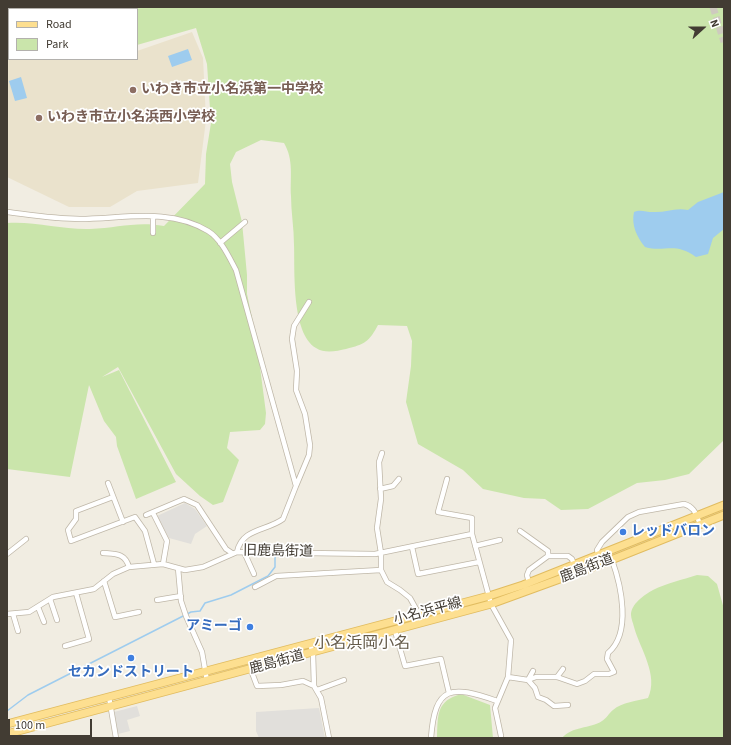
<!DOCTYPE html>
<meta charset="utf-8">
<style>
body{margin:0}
#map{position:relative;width:731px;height:745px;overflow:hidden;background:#f1ede2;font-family:"Source Sans 3",sans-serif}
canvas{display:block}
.frame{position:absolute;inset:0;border:8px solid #423c33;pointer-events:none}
.legend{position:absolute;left:8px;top:8px;width:130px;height:52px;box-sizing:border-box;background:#fff;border:1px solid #b3b1ad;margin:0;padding:5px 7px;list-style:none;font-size:12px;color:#423c33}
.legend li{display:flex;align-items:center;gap:8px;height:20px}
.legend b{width:20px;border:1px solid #b3b1ad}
.north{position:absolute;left:683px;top:8px;width:40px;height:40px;-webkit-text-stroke:3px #fff;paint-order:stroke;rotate:69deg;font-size:11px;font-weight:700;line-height:16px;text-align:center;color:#423c33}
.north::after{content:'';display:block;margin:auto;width:14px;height:18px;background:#423c33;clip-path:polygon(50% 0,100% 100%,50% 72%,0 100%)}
.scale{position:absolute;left:8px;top:719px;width:84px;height:18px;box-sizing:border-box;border:2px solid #423c33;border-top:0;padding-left:5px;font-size:12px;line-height:14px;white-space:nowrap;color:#423c33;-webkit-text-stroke:3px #fff;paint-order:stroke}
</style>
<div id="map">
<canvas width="731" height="745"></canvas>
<div class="frame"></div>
<ul class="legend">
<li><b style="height:5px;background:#fddf90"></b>Road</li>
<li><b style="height:11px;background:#cae5ab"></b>Park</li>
</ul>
<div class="north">N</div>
<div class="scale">100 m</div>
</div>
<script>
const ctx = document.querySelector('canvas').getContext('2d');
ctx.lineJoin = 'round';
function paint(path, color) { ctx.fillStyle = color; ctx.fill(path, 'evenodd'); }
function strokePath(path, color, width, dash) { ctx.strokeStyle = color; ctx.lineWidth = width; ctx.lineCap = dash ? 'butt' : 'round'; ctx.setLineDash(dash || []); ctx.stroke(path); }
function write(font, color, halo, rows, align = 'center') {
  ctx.font = font + ' "Source Sans 3","Noto Sans JP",sans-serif'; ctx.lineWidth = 3.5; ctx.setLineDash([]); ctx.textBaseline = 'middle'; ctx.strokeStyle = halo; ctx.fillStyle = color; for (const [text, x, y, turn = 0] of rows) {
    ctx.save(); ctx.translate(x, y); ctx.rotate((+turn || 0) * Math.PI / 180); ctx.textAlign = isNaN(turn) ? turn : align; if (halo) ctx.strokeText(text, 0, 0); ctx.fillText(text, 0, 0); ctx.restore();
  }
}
const education = new Path2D(`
 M192 32 203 58 206 120 198 183 137 191 110 207H69L7 177V50L9 46V59H137V51Z`);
const green = new Path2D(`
 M7 7H724V440L689 474 665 480 637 483 588 509 561 510 545 499 524 498 483 489 463 470 418 444 406 402 411 366 412 341 407 326 378 325C369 342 365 344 346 349 337 351 325 354 316 348 291 333 295 270 294 245 294 228 291 212 291 196 290 177 294 160 284 143L261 140 236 152 230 164 232 182 242 222 247 275V294L256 337 266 413 265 424 260 430 230 432 227 448 239 460 223 502 213 505 200 496 176 474 118 367 102 377 119 370 176 482 136 499 117 446 116 437 104 421 89 385 70 477 7 469V223C35 221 63 230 90 229 118 228 136 221 164 226L205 184 206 154 211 123 207 64 196 28 137 45V9H9V36L7 40Z
 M697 575 708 576 717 584 724 609V738H562C572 726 590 729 602 721 606 719 609 713 613 710 622 702 637 701 648 698 659 675 640 649 634 627 633 623 631 618 631 615 631 604 644 595 653 590 667 583 682 580 697 575Z
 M461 694 490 705 493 738H437C438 715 436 701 461 694Z`);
const parking = new Path2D(`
 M185 503 195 509 207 526 195 534 191 544 169 538 157 516Z
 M137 706 140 716 127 720 130 731 118 734 114 712Z
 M319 708 325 738H259L256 731V712Z`);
const water = new Path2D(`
 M188 49 192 60 172 67 168 56Z
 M21 77 27 98 15 101 9 81Z
 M724 192V229L713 238 708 254 696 257C674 241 665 253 645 247 637 237 631 225 634 212 640 209 646 212 653 212 665 213 675 207 688 210L698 202Z`);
const stream = new Path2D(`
 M7 711 28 695 191 612 200 611 205 603 231 595 268 576 275 567V556`);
const primaryTunnel = new Path2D(`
 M713 7 724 42`);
const street = new Path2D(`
 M7 212C31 215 55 219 80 219 122 219 169 207 208 231 221 239 229 257 236 270L296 486 283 519C267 531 242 528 237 552
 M153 217V233
 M220 243 245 222
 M382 453 379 462 381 499 377 528 381 553V570L387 582 400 590 410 598 420 616
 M447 479 438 512 472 518V534
 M108 483 123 522
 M296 486 309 455 310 445 305 414 296 390 297 371 292 339 294 326 309 302
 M380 489 393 486 399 479
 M113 497 76 511V519L68 530 71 541 135 517 145 531 154 564
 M153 513 167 541 163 564
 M146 515 184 499 197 505 226 549 232 553
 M520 531 548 551V556
 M475 546 500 540
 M412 547 418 574 479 562
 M244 552 254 574
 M103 553C116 554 125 553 129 567
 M7 554 26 539
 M601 564 597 550 602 542 628 517 639 512 684 504C695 507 696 515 700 524
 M178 568 181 601 186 616 202 652 207 681
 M104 581 115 617 139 612
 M529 583 527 575 529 570 548 556H568L572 559 577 574
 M255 587 276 576 381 570
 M50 599 57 620
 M157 600 181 596
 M38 607 44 622
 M7 614 29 612 53 597 94 589 113 574 129 567 163 564 185 570 203 567 237 552 375 554 472 534 491 604 511 640 508 677 495 708 501 736
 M13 614 18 631
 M395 631 405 666 441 659 449 693
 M310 644 313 653 314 686
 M65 646 89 639 76 593
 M251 670 257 686 281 685 303 681 314 686 321 698 329 738
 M533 671 528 680 535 688 538 697 546 700 554 706 568 705
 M508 677 528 680 536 677H557L577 684 585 681 594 674H609L614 672 607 659 608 653C632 633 621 585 612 560
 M557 677 563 669
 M317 690 344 680
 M109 697 116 738
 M431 738C435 685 451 685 497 701`);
const primary = new Path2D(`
 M7 724 489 596 523 585 724 505
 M7 734 491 604 601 564 724 515`);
const markers = [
 [133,90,4,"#8d6e63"],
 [39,118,4,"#8d6e63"],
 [623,532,4,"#3f7fe0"],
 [250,627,4,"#3f7fe0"],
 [131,658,4,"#3f7fe0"]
];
const educationNames = [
 ["いわき市立小名浜第一中学校",141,90],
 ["いわき市立小名浜西小学校",47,118]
];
const shopNames = [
 ["レッドバロン",631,532],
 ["アミーゴ",242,627,"right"],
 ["セカンドストリート",131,673,"center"]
];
const streetNames = [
 ["旧鹿島街道",278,552,1],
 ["鹿島街道",587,569,-21],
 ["小名浜平線",428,612,-15],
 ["鹿島街道",277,663,-15]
];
const quarterNames = [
 ["小名浜岡小名",362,644]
];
paint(education, '#eae2cc');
paint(green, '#cae5ab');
paint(parking, '#e1dfdb');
paint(water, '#9eccee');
strokePath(stream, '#9eccee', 1.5);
strokePath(primaryTunnel, '#cecabf', 7, [7, 3.5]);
strokePath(street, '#bfb7a8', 6);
strokePath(primary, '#e1bc60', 9);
strokePath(street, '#fff', 4.5);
strokePath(primary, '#fddf90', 7);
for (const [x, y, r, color] of markers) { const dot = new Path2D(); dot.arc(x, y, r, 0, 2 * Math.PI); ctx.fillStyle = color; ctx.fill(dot); strokePath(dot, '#fff', 1.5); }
write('bold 14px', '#785e54', '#fff', educationNames, 'left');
write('bold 14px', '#366cbe', '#fff', shopNames, 'left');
write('14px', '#423c33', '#fff', streetNames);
write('16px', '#655b4a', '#fff', quarterNames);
</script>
